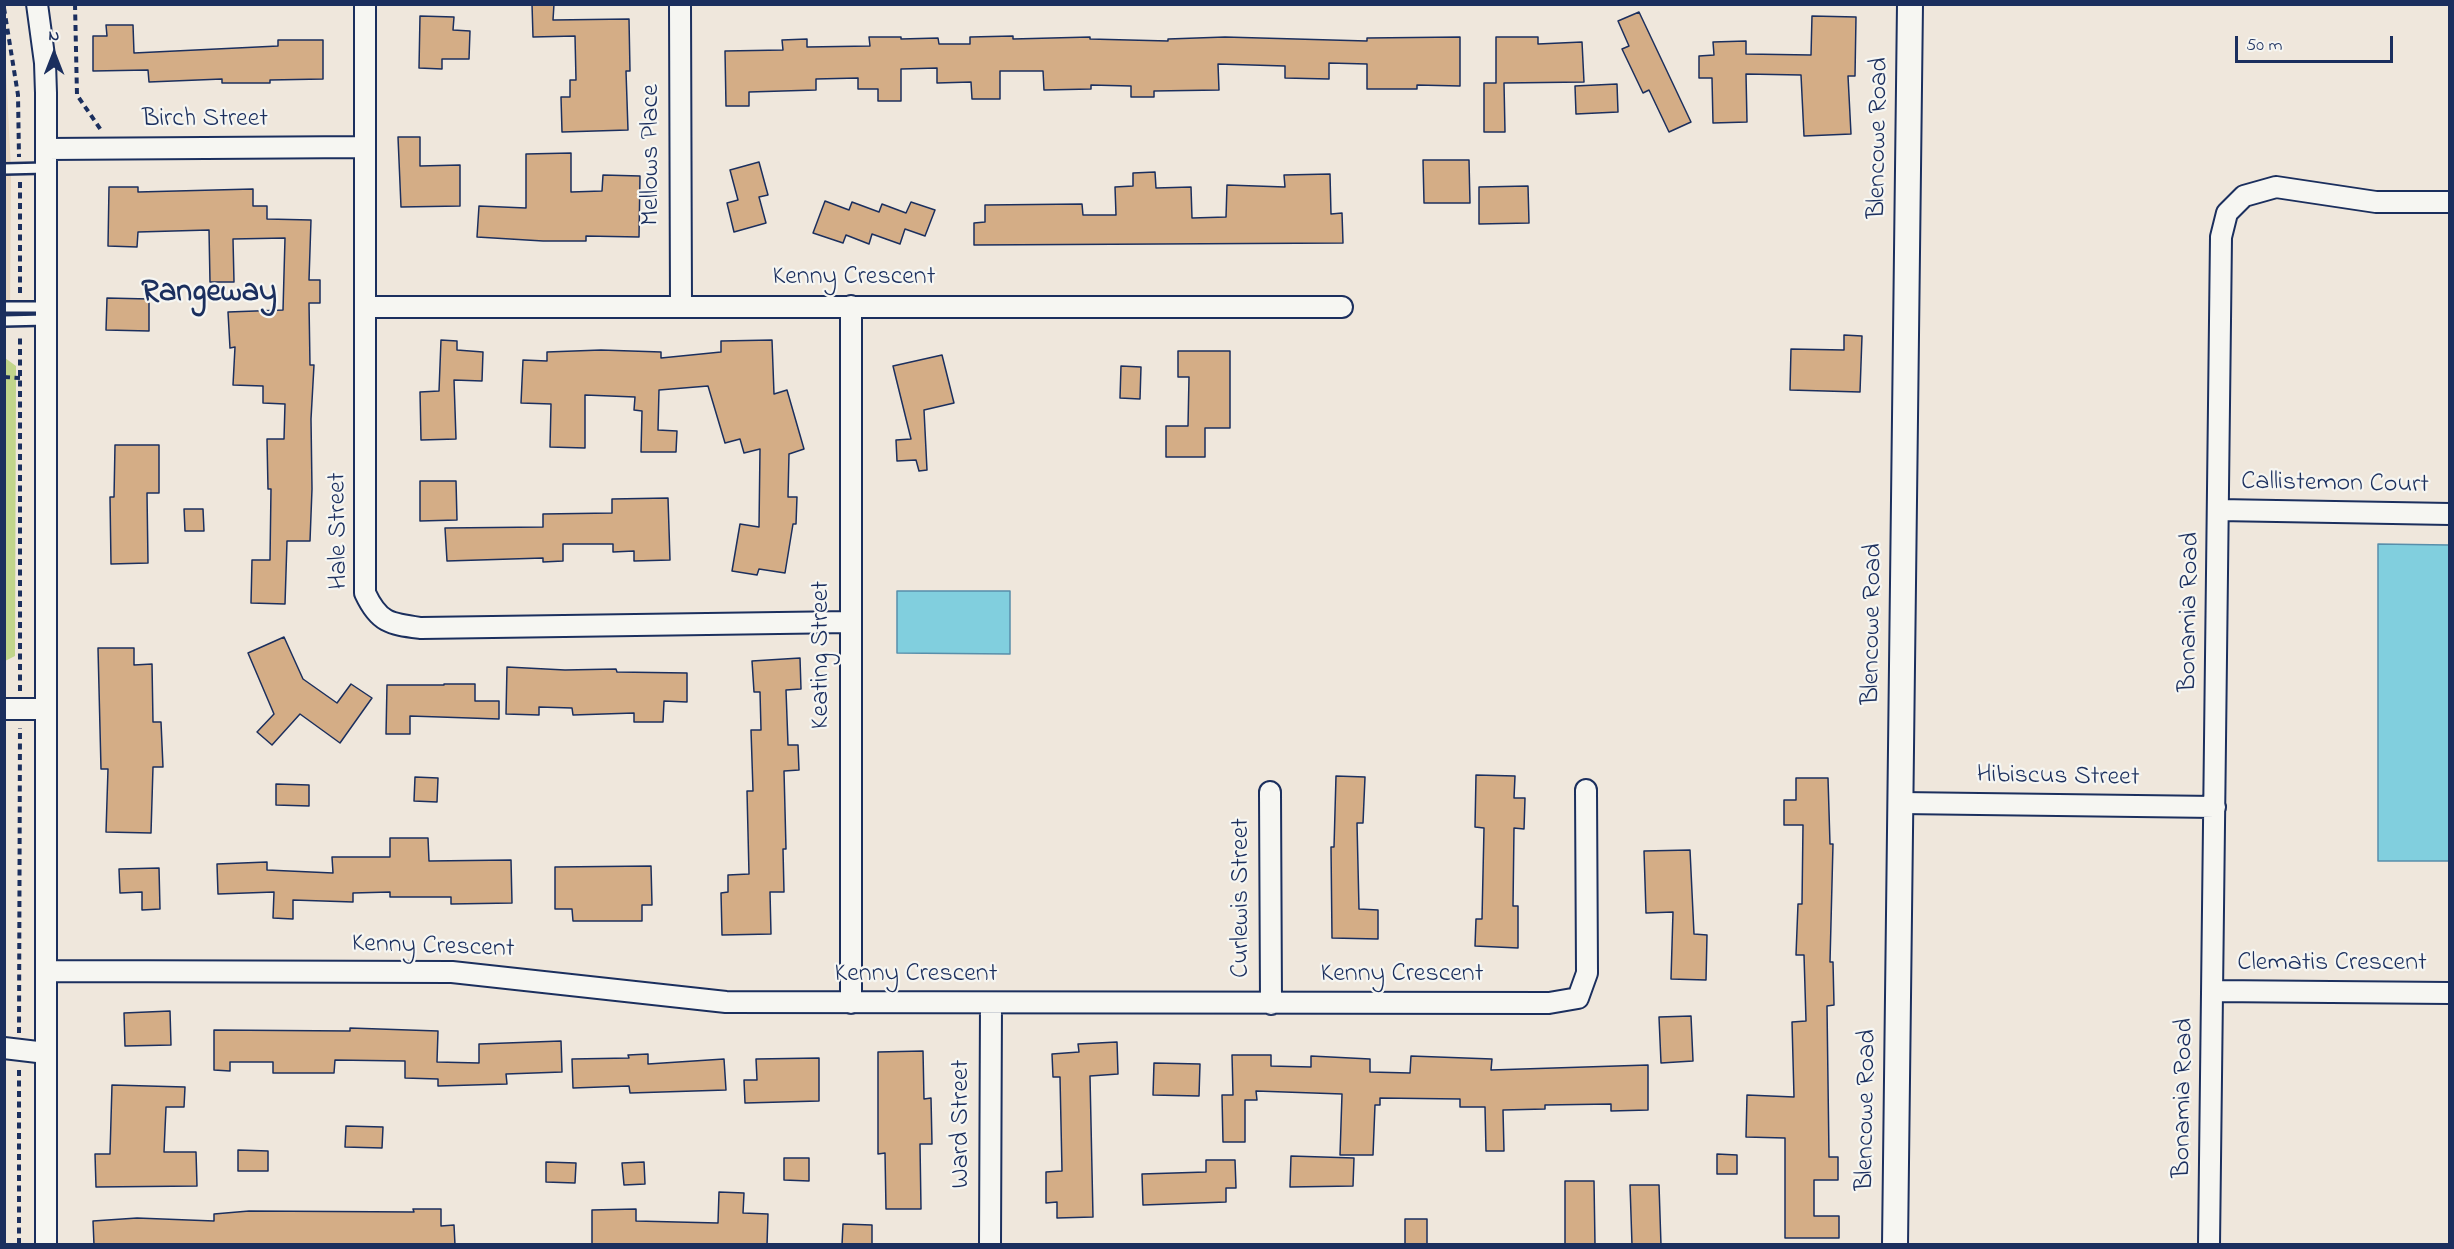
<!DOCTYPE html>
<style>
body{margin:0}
#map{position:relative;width:2454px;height:1249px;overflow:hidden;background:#efe7dc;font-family:"Indie Flower",sans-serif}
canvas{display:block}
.frame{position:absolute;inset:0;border:6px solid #1b2f5e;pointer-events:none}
.north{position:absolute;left:24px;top:24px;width:60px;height:60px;-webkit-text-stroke:4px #f6f6f2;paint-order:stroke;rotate:0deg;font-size:16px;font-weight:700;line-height:24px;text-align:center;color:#1b2f5e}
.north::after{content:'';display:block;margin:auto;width:21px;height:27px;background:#1b2f5e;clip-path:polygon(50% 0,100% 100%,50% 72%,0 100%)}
.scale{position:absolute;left:2235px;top:36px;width:158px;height:27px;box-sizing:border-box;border:3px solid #1b2f5e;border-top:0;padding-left:8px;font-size:18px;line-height:21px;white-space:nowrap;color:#1b2f5e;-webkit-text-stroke:4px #f6f6f2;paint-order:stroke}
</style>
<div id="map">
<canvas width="2454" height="1249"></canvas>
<div class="frame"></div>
<div class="north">N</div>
<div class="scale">50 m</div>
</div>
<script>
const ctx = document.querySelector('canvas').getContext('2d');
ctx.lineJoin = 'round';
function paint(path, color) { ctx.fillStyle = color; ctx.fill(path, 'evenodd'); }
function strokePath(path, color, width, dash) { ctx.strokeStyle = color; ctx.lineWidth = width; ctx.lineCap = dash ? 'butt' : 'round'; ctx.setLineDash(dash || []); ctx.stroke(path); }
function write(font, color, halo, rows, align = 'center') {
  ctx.font = font + ' "Indie Flower",sans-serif'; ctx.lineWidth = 4.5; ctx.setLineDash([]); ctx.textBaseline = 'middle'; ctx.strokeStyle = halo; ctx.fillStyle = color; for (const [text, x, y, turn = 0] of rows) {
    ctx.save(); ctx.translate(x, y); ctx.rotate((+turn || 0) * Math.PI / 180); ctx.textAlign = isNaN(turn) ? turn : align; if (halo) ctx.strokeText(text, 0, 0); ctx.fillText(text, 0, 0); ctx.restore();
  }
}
const built = new Path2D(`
 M5 53 11 168 10 327H4Z`);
const green = new Path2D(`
 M5 358 16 366 15 656 5 661Z`);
const water = new Path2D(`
 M2378 544 2449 545V861H2378Z
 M897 591H1010V654L897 653Z`);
const building = new Path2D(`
 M532 4H554L553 20 629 19 630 71H626L628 130 562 132 561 97H570V80H576L575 36 533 37Z
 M1639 12 1691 122 1669 132 1649 90 1643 93 1622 49 1629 46 1618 21Z
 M420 16 454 17 453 30 470 31 469 59H442V69L419 68Z
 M1812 16 1856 17 1855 76H1848L1851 134 1804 136 1801 75 1746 74 1747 122 1713 123 1712 78H1699V56L1714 55 1713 42 1746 41V54L1811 55Z
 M106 25H133L134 53 278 46V40H323V79L270 80V83H222V79L149 82 148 70 93 71V36H107Z
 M1013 36V39L1090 37V39L1168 41V39L1225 37 1367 41V38L1460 37V86L1417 85V89H1367V64L1329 63V79L1285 78V66L1218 64 1219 90 1154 91V97H1131V86L1091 85V89L1044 90 1043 71H1000V99H972L971 82 937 83V68L901 69V101H878V89H858V78L816 79V90L749 92V106H726L725 51 783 50 782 40 807 39V47L870 46 869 37H901V39L938 38 939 44H970V37Z
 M1496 37H1538V44L1582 42 1584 82 1504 83 1505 132H1484V83H1496Z
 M1617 84 1618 112 1576 114 1575 86Z
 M398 137H420V166L460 165V206L401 207Z
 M571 153V192L602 191 603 175 640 176 639 237 586 236V241H543L477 237 479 206 526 208V154Z
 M1423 160H1469L1470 203H1424Z
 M759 162 768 195 759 197 766 223 734 232 727 203 738 200 730 170Z
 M1155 172 1156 188 1191 187 1192 218 1226 217 1227 185 1285 187 1284 175 1330 174 1331 214 1342 213 1343 243 974 245V223L985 222V205L1082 204 1083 215H1116L1115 187 1133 186V173Z
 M1528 186 1529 223 1479 224V187Z
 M109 187H138V192L253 189V206H267V219L311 220 309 280H320V303H309L310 365H314L311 419 312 489 310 541H287L285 604 251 603 252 560H270L271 489H268L267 439H284L285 404 263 403V386L233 385 235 347 230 348 228 312 283 310 285 238 233 239 234 282H210L209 230 138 232 137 247 108 246Z
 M825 201 849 210 852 202 879 212 882 204 906 213 911 202 935 210 925 236 905 229 900 244 872 234 869 244 846 235 843 243 813 233Z
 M107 298 149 299V331L106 330Z
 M1844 335 1862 336 1860 392 1790 390 1791 349 1844 350Z
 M441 340 457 341V350L483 352 482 381 454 380 456 439 421 440 420 392 439 391Z
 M772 340 774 394 787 390 804 449 789 454 788 497H797L796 524H793L785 573 759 569 757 575 732 571 740 524 759 527 760 449 744 453 740 439 725 443 708 386 659 390 658 430 677 431 676 452H641L642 411 634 410 635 397 585 395V448L550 447 551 404 521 403 523 360 547 361V352L601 350 661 352V358L721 352V341Z
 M1178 351H1230V428H1205V457H1166V426H1188L1189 377H1178Z
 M942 355 954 403 924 410 927 470 919 471 916 460 897 461 896 440 911 439 893 366Z
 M1121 366 1141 367 1140 399 1120 398Z
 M115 445H159V493H147L148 563 111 564 110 497H114Z
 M420 481H456L457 520 420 521Z
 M668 498 670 560 634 561V551L613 552V544H563V561L543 562V558L447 561 445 528 543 527V514L612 513V499Z
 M184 509H203L204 531H185Z
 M284 637 303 679 337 703 351 684 372 698 340 743 300 714 272 745 257 732 274 714 248 653Z
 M98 648H134V665L152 664 153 722H161L163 767H153L151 833 106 832 108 769H101Z
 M800 658 801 689 786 690 788 745H798L799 770 784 771 786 849H783L784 892H770L771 934 722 935 721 893 728 892V875L749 874 747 791H753L751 730H761L760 692H754L752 661Z
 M507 667 565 670 616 669 617 672 687 673V702L664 701 663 722H634V713L573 715 572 708 539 707V715L506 714Z
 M444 684H475V701H499V719L410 716V734H386L387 685H444Z
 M1476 775 1515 776 1514 798H1525L1524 829 1514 828 1513 906H1518V948L1475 946 1476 919H1482L1484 828 1475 827Z
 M1336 776 1365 777 1363 823H1357L1359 909 1378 910V939L1332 938 1331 847H1334Z
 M415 777 438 778 437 802 414 801Z
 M1796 778H1828L1830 844H1833L1830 962H1833L1834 1005 1827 1006 1829 1157H1838V1180H1814V1216H1839V1238H1785V1138L1746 1137 1747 1095 1794 1097 1792 1022 1806 1021 1804 955H1796L1798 904H1802L1803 825H1784V800H1796Z
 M276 784 309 785V806L276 805Z
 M390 838H428L429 861 511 860 512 903 451 904V897H390V892L353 893V902L293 900V919L273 918 274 892 218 894 217 864 267 862V870L333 873 332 857H390Z
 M1690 850 1694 934 1707 935 1706 980 1671 979 1673 912 1646 913 1644 851Z
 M651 866 652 905H642V921H573L572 909H555V867Z
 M159 868 160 909 142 910V892L120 893 119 869Z
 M170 1011 171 1045 125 1046 124 1013Z
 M1691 1016 1693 1061 1661 1063 1659 1017Z
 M350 1028 438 1031 437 1062 479 1063V1044L561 1041 562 1072 506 1074 507 1084 438 1086V1079L405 1078V1061L335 1060 334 1073H273V1062H230V1071L214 1070V1030L350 1031Z
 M1117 1042 1118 1074 1090 1076 1093 1217 1057 1218V1202L1046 1203V1172L1062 1171 1060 1077H1053L1052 1054 1079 1052 1078 1044Z
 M923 1051 924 1099 931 1098 932 1144H920L921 1209H886L885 1153 878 1154V1052Z
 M648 1054V1064L724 1059 726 1090 630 1093 629 1086 573 1088 572 1059 629 1058 628 1055Z
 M1232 1055H1271V1066L1311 1067V1056L1370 1059V1072L1410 1073 1411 1056 1492 1059 1491 1070 1648 1065V1110L1611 1111V1104L1545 1105V1109L1503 1110 1504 1151H1486L1485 1107H1460V1099L1380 1098V1105H1375L1373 1155H1340L1342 1094 1256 1091 1257 1100H1245V1142H1223L1222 1095H1233Z
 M819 1058V1101L745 1103 744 1080H757L756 1059Z
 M1154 1063 1200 1064 1199 1096 1153 1095Z
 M112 1085 185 1087 184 1107H166L164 1152H196L197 1186 96 1187 95 1154H110Z
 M346 1126 383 1127 382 1148 345 1147Z
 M238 1150 268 1151V1171H238Z
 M1717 1154 1737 1155V1174H1717Z
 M1291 1156 1354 1158 1353 1186 1290 1187Z
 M784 1158H809V1181L784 1180Z
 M1206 1160H1235L1236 1188H1226V1202L1143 1205 1142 1174 1206 1172Z
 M546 1162 576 1163 575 1183 546 1182Z
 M644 1162 645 1184 624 1185 622 1163Z
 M1565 1181H1594L1595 1245H1565Z
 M1630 1185H1659L1661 1245H1632Z
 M719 1192 744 1193 743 1213 768 1214 767 1245H592V1210L636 1209V1221L718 1223Z
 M413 1209H441V1226L454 1225 455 1245H94L93 1221 137 1218 214 1221V1214L249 1211 414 1212Z
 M1405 1219H1427V1245H1405Z
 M843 1224 872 1225V1245H842Z`);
const path = new Path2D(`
 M75 4 77 95 101 130
 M4 8 18 95 19 157
 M20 182V295
 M4 377 20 378
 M20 691V335
 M19 1033 20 728
 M19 1070V1244`);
const service = new Path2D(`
 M4 169 46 168
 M4 307H46
 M4 321 46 320`);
const minor = new Path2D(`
 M37 4 45 63 46 93V1244
 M365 4V593C379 623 390 624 421 628L850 622
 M680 4 681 306
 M46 149 364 147
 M851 306V1003
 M366 307H1342
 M2219 510 2450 514
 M4 709H46
 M1270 792 1271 1004
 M1901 803 2215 807
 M46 971 452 972 726 1002 1549 1003 1578 998 1587 973 1586 790
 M2213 991 2450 993
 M4 1048 46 1053
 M990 1244 991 1003
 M2209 1244 2221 237 2227 213 2244 196 2276 187 2376 202H2450`);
const tertiary = new Path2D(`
 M1895 1244 1910 4`);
const streetNames = [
 ["Birch Street",205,121],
 ["Blencowe Road",1880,138,-89],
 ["Mellows Place",653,155,-90],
 ["Kenny Crescent",854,279],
 ["Callistemon Court",2335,485,1],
 ["Hale Street",340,531,-91],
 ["Bonamia Road",2191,612,-89],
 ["Blencowe Road",1874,624,-89],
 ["Keating Street",823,655,-90],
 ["Hibiscus Street",2058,778,1],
 ["Curlewis Street",1243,898,-90],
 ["Kenny Crescent",433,948,2],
 ["Clematis Crescent",2332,965],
 ["Kenny Crescent",916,976],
 ["Kenny Crescent",1402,976],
 ["Bonamia Road",2185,1098,-89],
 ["Blencowe Road",1868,1110,-89],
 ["Ward Street",963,1124,-90]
];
const districtNames = [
 ["Rangeway",209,295]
];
paint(built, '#e7d6c2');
paint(green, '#c1d58b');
paint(water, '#81cfde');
strokePath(water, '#588fab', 1.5);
paint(building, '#d4ad86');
strokePath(building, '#1b2f5e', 1.5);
strokePath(service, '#1b2f5e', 14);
strokePath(minor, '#1b2f5e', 24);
strokePath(tertiary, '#1b2f5e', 28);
strokePath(path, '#1b2f5e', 4, [6, 4.5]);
strokePath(service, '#f6f6f2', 9);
strokePath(minor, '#f6f6f2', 20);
strokePath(tertiary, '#f6f6f2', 24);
write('26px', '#1b2f5e', '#f6f6f2', streetNames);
write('bold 32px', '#1b2f5e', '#f6f6f2', districtNames);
</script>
